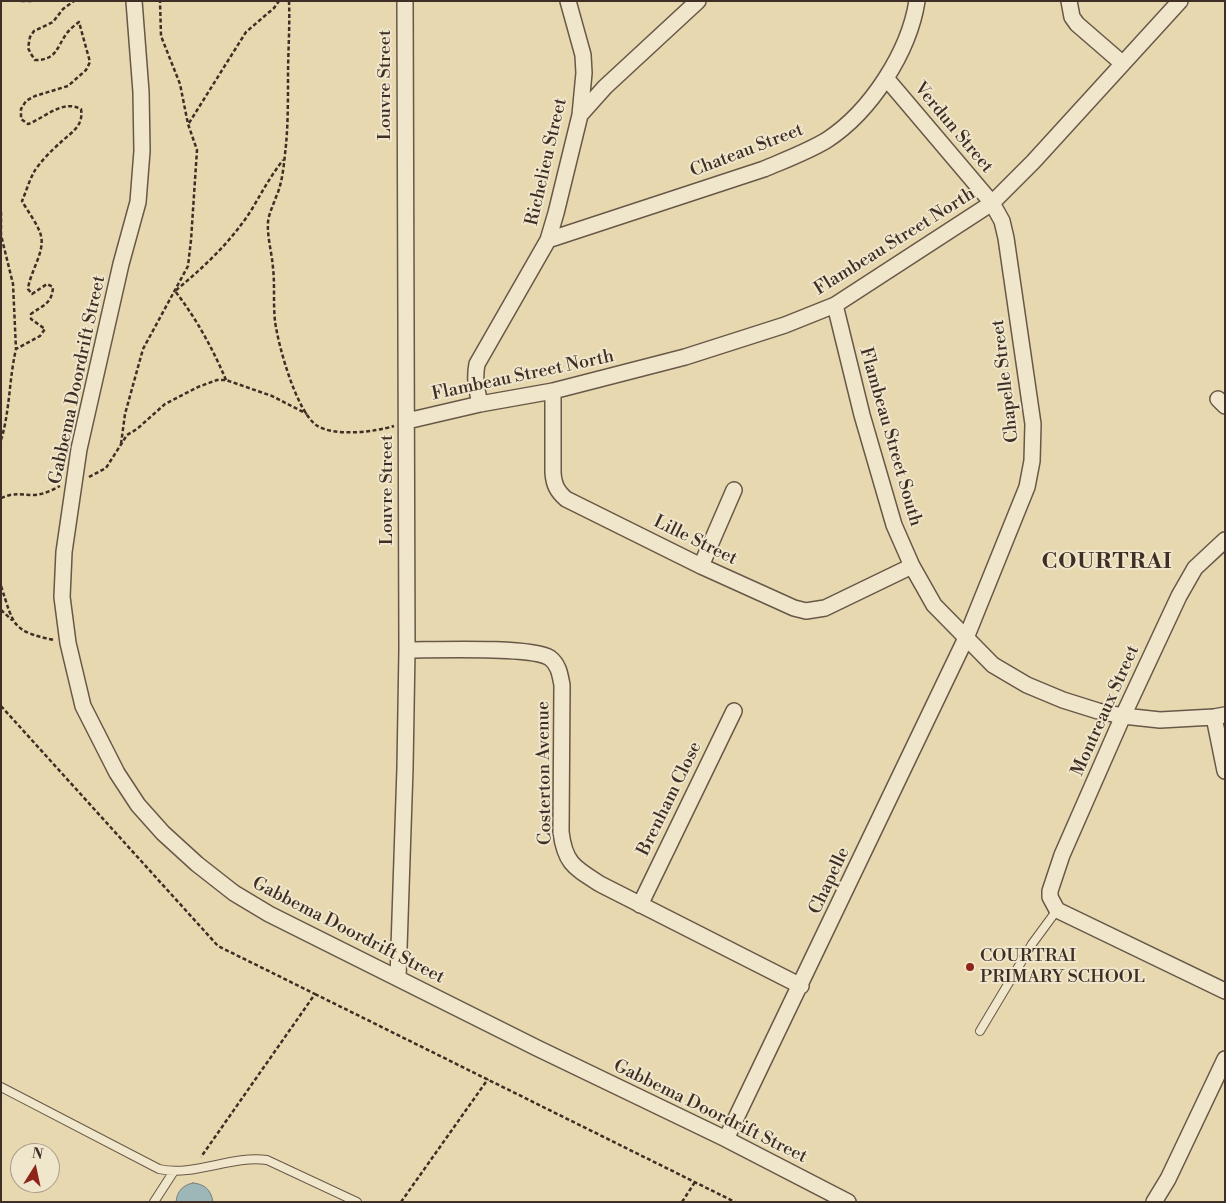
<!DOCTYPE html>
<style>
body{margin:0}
#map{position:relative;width:1226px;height:1203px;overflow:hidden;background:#e7d8b0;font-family:"Libre Bodoni",serif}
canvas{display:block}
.frame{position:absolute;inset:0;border:2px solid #3e2e25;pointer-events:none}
.north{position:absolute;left:10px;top:1143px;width:50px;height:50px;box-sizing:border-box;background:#efe6cc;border:1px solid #a89c89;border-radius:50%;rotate:10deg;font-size:14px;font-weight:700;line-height:20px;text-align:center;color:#3e2e25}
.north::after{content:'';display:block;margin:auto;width:18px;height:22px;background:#8f2418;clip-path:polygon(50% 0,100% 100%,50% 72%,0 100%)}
</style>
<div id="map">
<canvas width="1226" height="1203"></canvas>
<div class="frame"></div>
<div class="north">N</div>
</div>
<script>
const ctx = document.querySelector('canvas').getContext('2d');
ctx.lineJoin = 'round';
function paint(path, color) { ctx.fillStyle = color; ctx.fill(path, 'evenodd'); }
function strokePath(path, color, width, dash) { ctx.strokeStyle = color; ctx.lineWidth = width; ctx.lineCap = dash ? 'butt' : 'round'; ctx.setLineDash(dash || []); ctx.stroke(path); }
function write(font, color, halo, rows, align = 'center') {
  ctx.font = font + ' "Libre Bodoni",serif'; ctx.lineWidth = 4; ctx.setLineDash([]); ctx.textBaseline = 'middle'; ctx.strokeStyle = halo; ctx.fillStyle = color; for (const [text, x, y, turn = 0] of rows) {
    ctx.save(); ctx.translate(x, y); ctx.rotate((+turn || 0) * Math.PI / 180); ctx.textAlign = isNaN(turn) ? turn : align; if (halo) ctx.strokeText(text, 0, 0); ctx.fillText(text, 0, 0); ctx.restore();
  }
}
const water = new Path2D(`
 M193 1183C205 1184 211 1190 213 1202H176C177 1191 183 1185 193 1183Z`);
const path = new Path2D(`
 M21 1H33
 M289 1C290 27 288 52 288 77 288 100 288 123 286 145 284 162 283 182 276 197 273 206 269 213 268 222 267 237 272 253 273 268 275 285 273 303 275 321 278 345 296 410 316 425 333 437 375 432 394 426
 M189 123 246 32 274 8 279 1
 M1 212V235L13 284 16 349
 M226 380C213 349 196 318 175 291 204 267 231 242 252 209 262 192 270 177 283 160
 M1 440C10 411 9 379 16 349L40 336 45 329 31 319V314C43 305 52 304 53 287L47 284 32 294 28 289C30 272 45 252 41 236 40 228 27 210 22 201 26 192 29 181 34 172 39 163 52 150 60 143 70 133 84 127 81 109 62 99 45 118 28 124L21 119V109L26 101 35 96 68 86 86 70 90 62 79 22C75 25 70 29 67 33 56 48 57 60 35 60L31 54 28 48 30 37 34 31 53 22 63 9 74 1
 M121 444 125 414 143 349 188 266 191 240 197 150 188 124 180 84 161 36 160 1
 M89 477 106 468 127 435 137 429 165 404 198 387 217 380H226L272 396 307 414
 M1 498C16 492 19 495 33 495 43 495 52 490 60 486
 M1 586C14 625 11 631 54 640
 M1 610 12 620
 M1 706 218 946 315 994 201 1157
 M315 994 735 1202
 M401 1202 488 1079
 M682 1202 695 1182`);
const service = new Path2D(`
 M980 1031 1032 944 1057 910
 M1 1087 159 1169C194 1177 231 1155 267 1160L357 1202
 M154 1202 174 1171`);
const minor = new Path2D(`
 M134 1 141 92 142 151 138 202 121 264 79 449 64 552 62 597 68 643 83 706 117 773 138 805 163 833 197 864 234 893 269 914 537 1048 726 1139 848 1202
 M1069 1 1072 17 1077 24 1122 63
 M580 115 605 87 698 1
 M548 240 764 169C785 160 807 152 827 140 871 111 909 52 917 1
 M835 305 862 415 894 525 912 566 934 605 993 665 1027 685 1063 700 1098 711 1123 716 1160 720 1214 717 1225 715
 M553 391V473C554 485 557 491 566 499L701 566 794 608 806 611 825 608 912 566
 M1218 399 1225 406
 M480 404C477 390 474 379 477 364L548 240 556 213 580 115 584 73 583 55 568 1
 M407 421 480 404 553 391 685 357 785 325 835 305 992 203 1033 162 1180 1
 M1225 540 1195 568 1179 596 1123 716 1062 855 1050 891V897L1057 910 1225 991
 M701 566 734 490
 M407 650C433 650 532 646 550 658 559 665 560 675 562 685L561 832C565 864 575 868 600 884L801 986
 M1214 717 1225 771
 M640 905 734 711
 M398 978 405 768 407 650 405 1
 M726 1139 966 638 1027 487 1032 461 1033 424 1006 238 1002 221 992 203 886 78
 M1154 1202 1168 1179 1225 1059`);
const markers = [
 [970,967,5,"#8f2418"]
];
const streetNames = [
 ["Louvre Street",386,85,-90],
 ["Verdun Street",953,128,50],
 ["Chateau Street",747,151,-21],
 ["Richelieu Street",547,162,-77],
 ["Flambeau Street North",895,242,-32],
 ["Flambeau Street North",523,376,-12],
 ["Gabbema Doordrift Street",78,380,-78],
 ["Chapelle Street",1006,381,-97],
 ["Flambeau Street South",890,437,74],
 ["Louvre Street",388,490,-90],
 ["Lille Street",695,541,26],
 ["Montreaux Street",1106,711,-66],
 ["Costerton Avenue",545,773,-91],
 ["Brenham Close",670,799,-64],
 ["Chapelle",830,881,-65],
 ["Gabbema Doordrift Street",348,931,27],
 ["Gabbema Doordrift Street",710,1112,26]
];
const poiNames = [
 ["COURTRAI",980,957],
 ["PRIMARY SCHOOL",980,978]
];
const districtNames = [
 ["COURTRAI",1107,563]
];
paint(water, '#9db6b8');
strokePath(water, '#77807d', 1);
strokePath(service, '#685848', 10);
strokePath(minor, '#685848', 18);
strokePath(path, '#3e2e25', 2.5, [4, 2.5]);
strokePath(service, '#efe6cc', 8);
strokePath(minor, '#efe6cc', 15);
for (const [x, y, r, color] of markers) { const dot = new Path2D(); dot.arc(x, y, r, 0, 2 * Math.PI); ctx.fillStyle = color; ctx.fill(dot); strokePath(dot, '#efe6cc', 2); }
write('18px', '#3e2e25', '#efe6cc', streetNames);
write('18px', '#3e2e25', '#efe6cc', poiNames, 'left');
ctx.letterSpacing = '1px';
write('bold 22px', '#3e2e25', '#efe6cc', districtNames);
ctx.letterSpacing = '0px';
</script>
